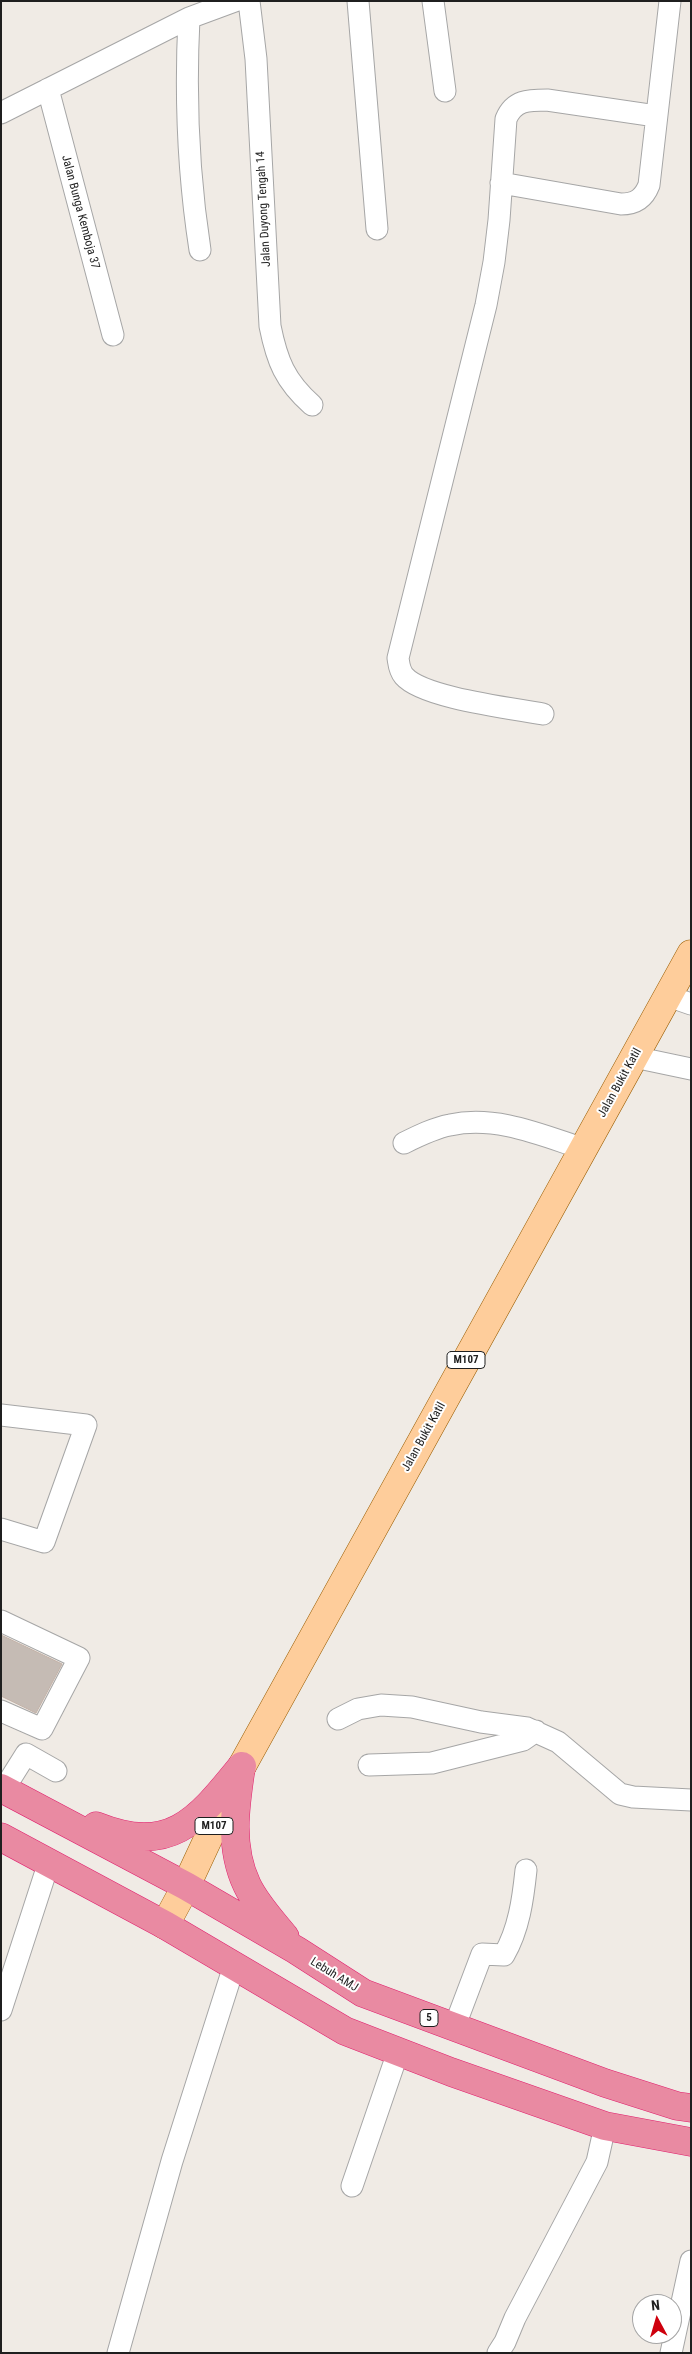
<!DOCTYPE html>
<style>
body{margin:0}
#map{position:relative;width:692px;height:2354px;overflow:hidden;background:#f0ebe5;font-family:"Roboto Condensed",sans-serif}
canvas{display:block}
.frame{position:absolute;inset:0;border:2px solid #1f1f1f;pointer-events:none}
.north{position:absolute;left:632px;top:2294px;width:50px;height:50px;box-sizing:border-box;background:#fff;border:1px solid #a5a5a5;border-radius:50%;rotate:354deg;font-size:14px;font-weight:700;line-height:20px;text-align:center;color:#1f1f1f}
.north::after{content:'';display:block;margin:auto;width:18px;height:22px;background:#ce000d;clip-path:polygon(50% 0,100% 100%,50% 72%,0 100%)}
</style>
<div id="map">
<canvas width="692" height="2354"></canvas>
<div class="frame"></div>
<div class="north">N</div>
</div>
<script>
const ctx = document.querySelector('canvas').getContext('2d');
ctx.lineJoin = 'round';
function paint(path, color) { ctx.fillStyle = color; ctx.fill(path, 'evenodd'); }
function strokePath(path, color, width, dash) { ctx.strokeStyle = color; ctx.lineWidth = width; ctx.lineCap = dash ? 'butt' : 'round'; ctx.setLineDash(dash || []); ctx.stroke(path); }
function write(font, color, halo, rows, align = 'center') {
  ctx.font = font + ' "Roboto Condensed",sans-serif'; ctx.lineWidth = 4; ctx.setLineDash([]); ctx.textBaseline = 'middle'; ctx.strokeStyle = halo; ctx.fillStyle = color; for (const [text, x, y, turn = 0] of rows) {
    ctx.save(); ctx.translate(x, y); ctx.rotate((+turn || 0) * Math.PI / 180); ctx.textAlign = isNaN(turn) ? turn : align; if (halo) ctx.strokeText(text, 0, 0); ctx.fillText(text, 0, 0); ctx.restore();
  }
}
const building = new Path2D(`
 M1 1635 62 1664 36 1713 1 1696Z`);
const minor = new Path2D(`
 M249 1 256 59 270 326C277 361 285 381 312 405
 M358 1 377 229
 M433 1 445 91
 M189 18C185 97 188 173 200 250
 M48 89 113 335
 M1 113 189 18 235 1
 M501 183 621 204C636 204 644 198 649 185L670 1
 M543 714C511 708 423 698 404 676 399 670 399 664 398 658L486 305 494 262 499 220 506 119C514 100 528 100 547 100L656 116
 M668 996 691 1004
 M634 1057 691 1069
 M404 1143C418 1136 434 1128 450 1125 496 1115 541 1135 584 1149
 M1 1415 86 1425 44 1542 1 1529
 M1 1621 79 1658 42 1729 1 1711
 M338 1719 358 1709 381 1705 412 1707 481 1722 527 1728 558 1742 620 1794 633 1797 691 1800
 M369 1765 432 1763 523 1740 536 1731
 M4 1789 26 1754 56 1771
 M1 2010 49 1862
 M454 2028 482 1954 504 1955C519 1929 523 1899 526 1870
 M352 2186 398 2052
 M118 2353 172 2161 234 1966
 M498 2353 505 2342 515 2318 597 2162 605 2126
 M671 2353 691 2261`);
const major = new Path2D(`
 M165 1925 186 1886 242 1766 691 954`);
const highway = new Path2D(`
 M241 1768C235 1807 229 1847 247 1885 256 1904 272 1921 285 1937
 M1 1788 186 1886 296 1950 363 1993 605 2083 677 2106 691 2108
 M96 1826C171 1856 198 1820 242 1766
 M1 1837 165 1925 345 2031 451 2072 605 2126 691 2142`);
const shields = [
 [466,1360,38],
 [214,1826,38],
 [429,2018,18]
];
const shieldNames = [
 ["M107",466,1360],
 ["M107",214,1826],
 ["5",429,2018]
];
const streetNames = [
 ["Jalan Duyong Tengah 14",264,209,-93],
 ["Jalan Bunga Kemboja 37",80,212,75],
 ["Jalan Bukit Katil",620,1083,-61],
 ["Jalan Bukit Katil",424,1437,-61],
 ["Lebuh AMJ",334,1975,32]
];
paint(building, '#c5bbb4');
strokePath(building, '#c2b1a7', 1);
strokePath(minor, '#a6a6a6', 23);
strokePath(major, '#9a5d00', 29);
strokePath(highway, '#e0206e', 29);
strokePath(minor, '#fff', 21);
strokePath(major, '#fecd9b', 28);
strokePath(highway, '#e98aa2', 28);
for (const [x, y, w] of shields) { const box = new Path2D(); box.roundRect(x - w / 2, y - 8.5, w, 17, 4); ctx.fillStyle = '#fff'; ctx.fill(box); strokePath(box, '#1f1f1f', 1); }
write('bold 11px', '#1f1f1f', null, shieldNames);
write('12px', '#1f1f1f', '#fff', streetNames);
</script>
